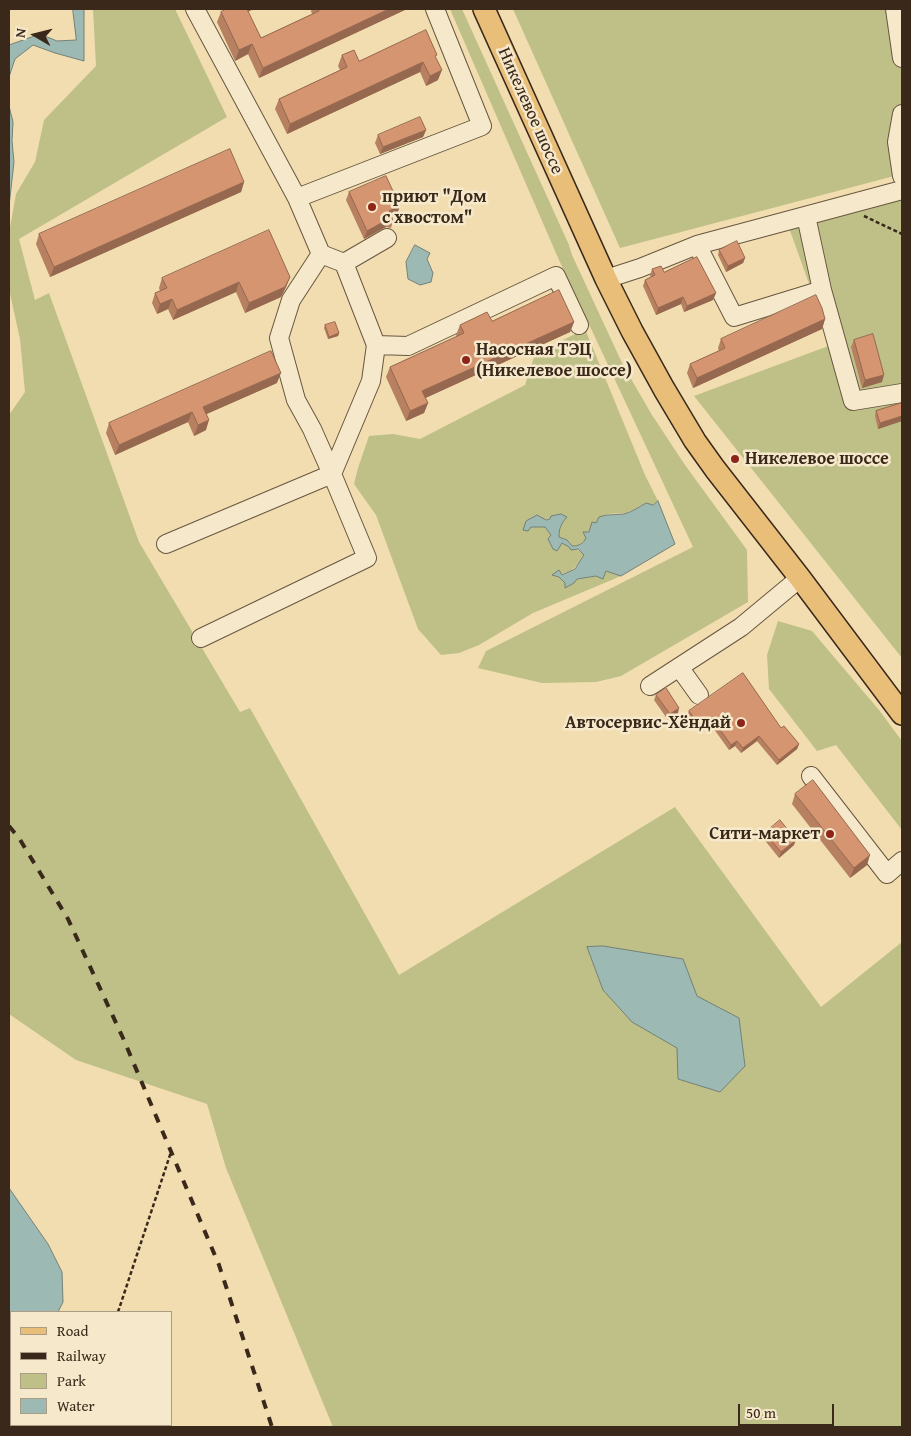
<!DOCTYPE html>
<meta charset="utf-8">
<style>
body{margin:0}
#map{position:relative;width:911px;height:1436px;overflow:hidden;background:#f1ddaf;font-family:"Gentium Book Plus",serif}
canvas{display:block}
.frame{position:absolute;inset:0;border:10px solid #3a291b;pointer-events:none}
.legend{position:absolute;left:10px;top:1311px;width:162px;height:115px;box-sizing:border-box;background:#f6e9cb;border:1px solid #ab9c85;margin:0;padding:6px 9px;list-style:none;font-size:15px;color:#3a291b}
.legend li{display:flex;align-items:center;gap:10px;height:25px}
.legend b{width:25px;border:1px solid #ab9c85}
.north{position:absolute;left:10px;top:10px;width:50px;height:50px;-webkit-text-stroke:4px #f6e9cb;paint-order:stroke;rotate:278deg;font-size:14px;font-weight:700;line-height:20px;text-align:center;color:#3a291b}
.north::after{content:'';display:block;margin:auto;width:18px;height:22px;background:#3a291b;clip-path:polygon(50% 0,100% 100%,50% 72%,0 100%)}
.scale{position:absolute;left:738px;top:1404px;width:96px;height:22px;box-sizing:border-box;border:2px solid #3a291b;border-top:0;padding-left:6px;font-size:15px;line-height:18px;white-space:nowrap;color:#3a291b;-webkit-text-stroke:4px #f6e9cb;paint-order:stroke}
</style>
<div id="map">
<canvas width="911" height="1436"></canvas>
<div class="frame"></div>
<ul class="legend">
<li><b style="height:6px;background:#e8be78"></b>Road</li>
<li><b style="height:6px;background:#3a291b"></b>Railway</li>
<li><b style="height:14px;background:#bec088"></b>Park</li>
<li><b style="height:14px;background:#9cbab3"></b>Water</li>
</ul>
<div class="north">N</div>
<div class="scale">50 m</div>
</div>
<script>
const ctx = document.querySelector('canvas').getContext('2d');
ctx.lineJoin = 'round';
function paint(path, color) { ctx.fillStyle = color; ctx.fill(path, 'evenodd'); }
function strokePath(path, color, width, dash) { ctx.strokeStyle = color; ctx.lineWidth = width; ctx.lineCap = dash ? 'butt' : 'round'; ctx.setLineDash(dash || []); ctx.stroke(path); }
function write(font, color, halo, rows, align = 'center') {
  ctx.font = font + ' "Gentium Book Plus",serif'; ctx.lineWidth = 5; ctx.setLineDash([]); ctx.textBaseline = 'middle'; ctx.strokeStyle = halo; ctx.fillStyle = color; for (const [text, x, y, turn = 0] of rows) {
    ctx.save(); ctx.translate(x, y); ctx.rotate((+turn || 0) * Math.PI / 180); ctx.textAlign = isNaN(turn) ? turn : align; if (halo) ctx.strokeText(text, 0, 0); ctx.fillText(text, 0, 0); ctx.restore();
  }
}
const green = new Path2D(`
 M93 9H175L227 117 19 239 35 300 49 293 139 542 240 712 250 708 399 975 675 807 821 1007 902 942V1427H333L226 1168 207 1104 76 1060 9 1014V415L25 392 20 339 9 289V233L16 194 35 162 44 120 96 66Z
 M450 9H462L569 245 572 255 623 365 652 415 685 465 747 550 748 602 621 676 596 682 542 683 478 668 486 651 693 547 559 260Z
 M513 9H902V174L620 248Z
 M902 198V658L694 396 831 345 788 225 812 224Z
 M585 329 645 475 658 501 653 505 646 503C639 507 632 511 625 513 620 514 614 513 609 514 605 515 599 520 596 523 587 532 587 546 572 546L567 540 559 537C559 528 560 524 567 517L526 521 524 530 531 527H545L551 535 557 550 562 543C570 547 577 548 584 555 575 569 570 574 553 575L559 577 565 583 577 579 596 576 606 571 621 576 533 613 479 645 459 653 441 655 418 629 376 515 354 484 358 468 369 436 393 434 420 439 525 385 535 354Z
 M778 621 812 631 879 710 902 741V830L836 745 817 751 769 689 767 655Z`);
const water = new Path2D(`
 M73 9H84V61L55 53 33 45 15 59 9 77V45L40 34 57 41 76 40Z
 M9 106 13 122 12 141 14 162 9 206Z
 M415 245 430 253 427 259 433 273 431 282 420 285 408 279 406 262Z
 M658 501 675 544 621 576 606 571 603 579 596 576 577 579 574 583 565 588V583L559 577 552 575 559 570 562 575 575 569 584 555 578 549 571 550 569 547 562 543 557 551 553 549 548 539 551 535 545 527H531L528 531 523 530 526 521 537 515 546 520 550 519 551 516 561 514 567 517C561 524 559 528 559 537L567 540 572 546C579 546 583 544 586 538L583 532H589L592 522 596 523 599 517C608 514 615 515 624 514 632 512 639 507 646 503L653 505Z
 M603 946 683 959 697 996 739 1018 745 1066 720 1092 678 1079 677 1048 632 1022 603 990 587 947Z
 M9 1188 48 1244 62 1272 63 1302 58 1312H11V1351L9 1352Z`);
const path = new Path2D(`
 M864 216 902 234
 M118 1312 171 1152
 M80 1427 81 1425`);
const minor = new Path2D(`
 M895 9 902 58
 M902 114 897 142 902 176
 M297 198 482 126 435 9
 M806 216 822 290 853 401 902 393
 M697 245 734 317 822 290
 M344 263 387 238
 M606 279 640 268 697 245 902 190
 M376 345 408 346 556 276 579 325
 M166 544 332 474 312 429 296 400 279 338 291 300 321 254 297 198 195 9
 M201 638 367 558 332 474 371 381 376 345 344 263 321 254
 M679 667 699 695
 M650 686 741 627 800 578
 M811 776 887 874 902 861`);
const major = new Path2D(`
 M484 9 606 279 632 331 664 389 695 441 715 469 800 578 902 714`);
const rail = new Path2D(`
 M9 826 19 838 68 919 123 1038 219 1265 272 1427`);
const wall = new Path2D(`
 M312 9H407L259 78 248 54 235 61 217 22 221 12H248L261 38 312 14 311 11Z
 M342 55 359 61 436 58 438 80 426 86 420 72 287 134 275 109 279 99 340 70 338 66Z
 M426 130 423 137 380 154 375 143 378 135Z
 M244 182 241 192 50 277 36 244 39 234Z
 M349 192 400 206 397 214 392 216 393 221 391 228 386 227 382 229 364 239 346 200Z
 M719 250 745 258 743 263 726 272 718 255Z
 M652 269 664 272 716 293 713 300 684 312 681 304 656 315 643 286 645 280 651 277 650 276Z
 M290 277 286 287 281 297 245 313 236 292 173 320 168 309 157 314 152 303 155 293 160 291 159 288 162 278Z
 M825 319 822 329 693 388 687 373 690 364 719 351 718 348 721 339Z
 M492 321 574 322 570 332 425 398 428 403 424 413 406 421 386 377 390 367 457 337 456 335 460 325Z
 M325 325 339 333 338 336 328 339 324 328Z
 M854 340 882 382 862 388 851 347Z
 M277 383 206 414V430L194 436 188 422 115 455 106 433 109 423Z
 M902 403V421L878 429 875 416 876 411Z
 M656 695 678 713 668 720 654 700Z
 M689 711 781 728 799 744 797 749 777 765 757 741 741 753 735 746 729 750 711 725 699 733 687 716Z
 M795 794 867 865 850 878 792 804Z
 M765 833 794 845 779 858 763 838Z`);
const shadedWall = new Path2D(`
 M244 9H254L241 15Z
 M389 9H407L259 78 263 68Z
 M252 44 248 54 235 61 239 50Z
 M423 62 420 72 287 134 290 124Z
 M442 70 438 80 426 86 430 76Z
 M426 130 423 137 380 154 383 147Z
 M244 182 241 192 50 277 54 267Z
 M400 206 397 214 386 219 389 211Z
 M389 220 386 227 382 229 364 239 367 231 385 221Z
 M745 258 743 263 726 272 728 266Z
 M290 277 286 287 281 297 245 313 249 303Z
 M239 282 236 292 173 320 177 310Z
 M716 293 713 300 684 312 687 306Z
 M683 297 681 304 656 315 658 308Z
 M172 299 168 309 157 314 160 304Z
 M825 319 822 329 693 388 697 378Z
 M574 322 570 332 419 401 422 391Z
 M339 333 338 336 328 339 329 337Z
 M281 373 277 383 200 417 203 407Z
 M884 375 882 382 862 388 865 380Z
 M428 403 424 413 406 421 410 411Z
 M192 412 188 422 115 455 119 445Z
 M902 416V421L878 429 880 423Z
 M209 420 206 430 194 436 198 425Z
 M679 708 678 713 668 720 670 714Z
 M713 720 711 725 699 733 701 728Z
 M759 736 757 741 741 753 743 748Z
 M737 741 735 746 729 750 731 745Z
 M799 744 797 749 777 765 779 760Z
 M796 840 794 845 779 858 781 852Z
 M870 855 867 865 850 878 854 868Z`);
const building = new Path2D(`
 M227 9H247L261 38 319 11 318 9H389L263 68 252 44 239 50 221 12Z
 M426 30 437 55 435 56 442 70 430 76 423 62 290 124 279 99 347 67 342 55 354 50 359 61Z
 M420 117 426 130 383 147 378 135Z
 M230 149 244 182 54 267 39 234Z
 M386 176 400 206 389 211 393 221 389 220 385 221 367 231 349 192Z
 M269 230 290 277 285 287 249 303 239 282 177 310 172 299 160 304 155 293 167 288 162 278Z
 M737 241 745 258 728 266 719 250Z
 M697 257 716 293 687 306 683 297 658 308 645 280 655 275 652 269 661 266 664 272Z
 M559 290 574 322 422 391 428 403 410 411 390 367 464 333 460 325 487 312 492 321Z
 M816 295 822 308 825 319 697 378 690 364 725 348 721 339Z
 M335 322 339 333 329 337 325 325Z
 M873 334 884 375 865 380 854 340Z
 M271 351 281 373 203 407 209 420 198 425 192 412 119 445 109 423Z
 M902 403V416L880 423 876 411Z
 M743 673 781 728 784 726 799 744 779 760 759 736 743 748 737 741 731 745 713 720 701 728 689 711Z
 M666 688 679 708 670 714 656 695Z
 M813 780 870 855 854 868 795 794Z
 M780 820 796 840 781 852 765 833Z`);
const markers = [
 [372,207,5,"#8f2418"],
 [466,360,5,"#8f2418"],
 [735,459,5,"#8f2418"],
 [741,723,5,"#8f2418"],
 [830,834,5,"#8f2418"]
];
const streetNames = [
 ["Никелевое шоссе",530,111,66]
];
const poiNames = [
 ["приют \"Дом",382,197],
 ["с хвостом\"",382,218],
 ["Насосная ТЭЦ",476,350],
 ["(Никелевое шоссе)",476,371],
 ["Никелевое шоссе",745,459],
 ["Автосервис-Хёндай",731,723,"right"],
 ["Сити-маркет",820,834,"right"]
];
paint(green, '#bec088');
paint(water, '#9cbab3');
strokePath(water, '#758076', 1);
strokePath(minor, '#685640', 20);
strokePath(major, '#3a291b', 24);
strokePath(path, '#3a291b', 2.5, [4, 2.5]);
strokePath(minor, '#f6e9cb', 18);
strokePath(major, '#e8be78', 21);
strokePath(rail, '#3a291b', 4, [9, 9]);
paint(wall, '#b78061');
paint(shadedWall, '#95684f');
paint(building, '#d59571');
strokePath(building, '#95684f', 1);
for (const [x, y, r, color] of markers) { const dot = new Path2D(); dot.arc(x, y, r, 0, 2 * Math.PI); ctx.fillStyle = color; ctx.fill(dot); strokePath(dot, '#f6e9cb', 2); }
write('18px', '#3a291b', '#f6e9cb', streetNames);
write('bold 18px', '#3a291b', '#f6e9cb', poiNames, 'left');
</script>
